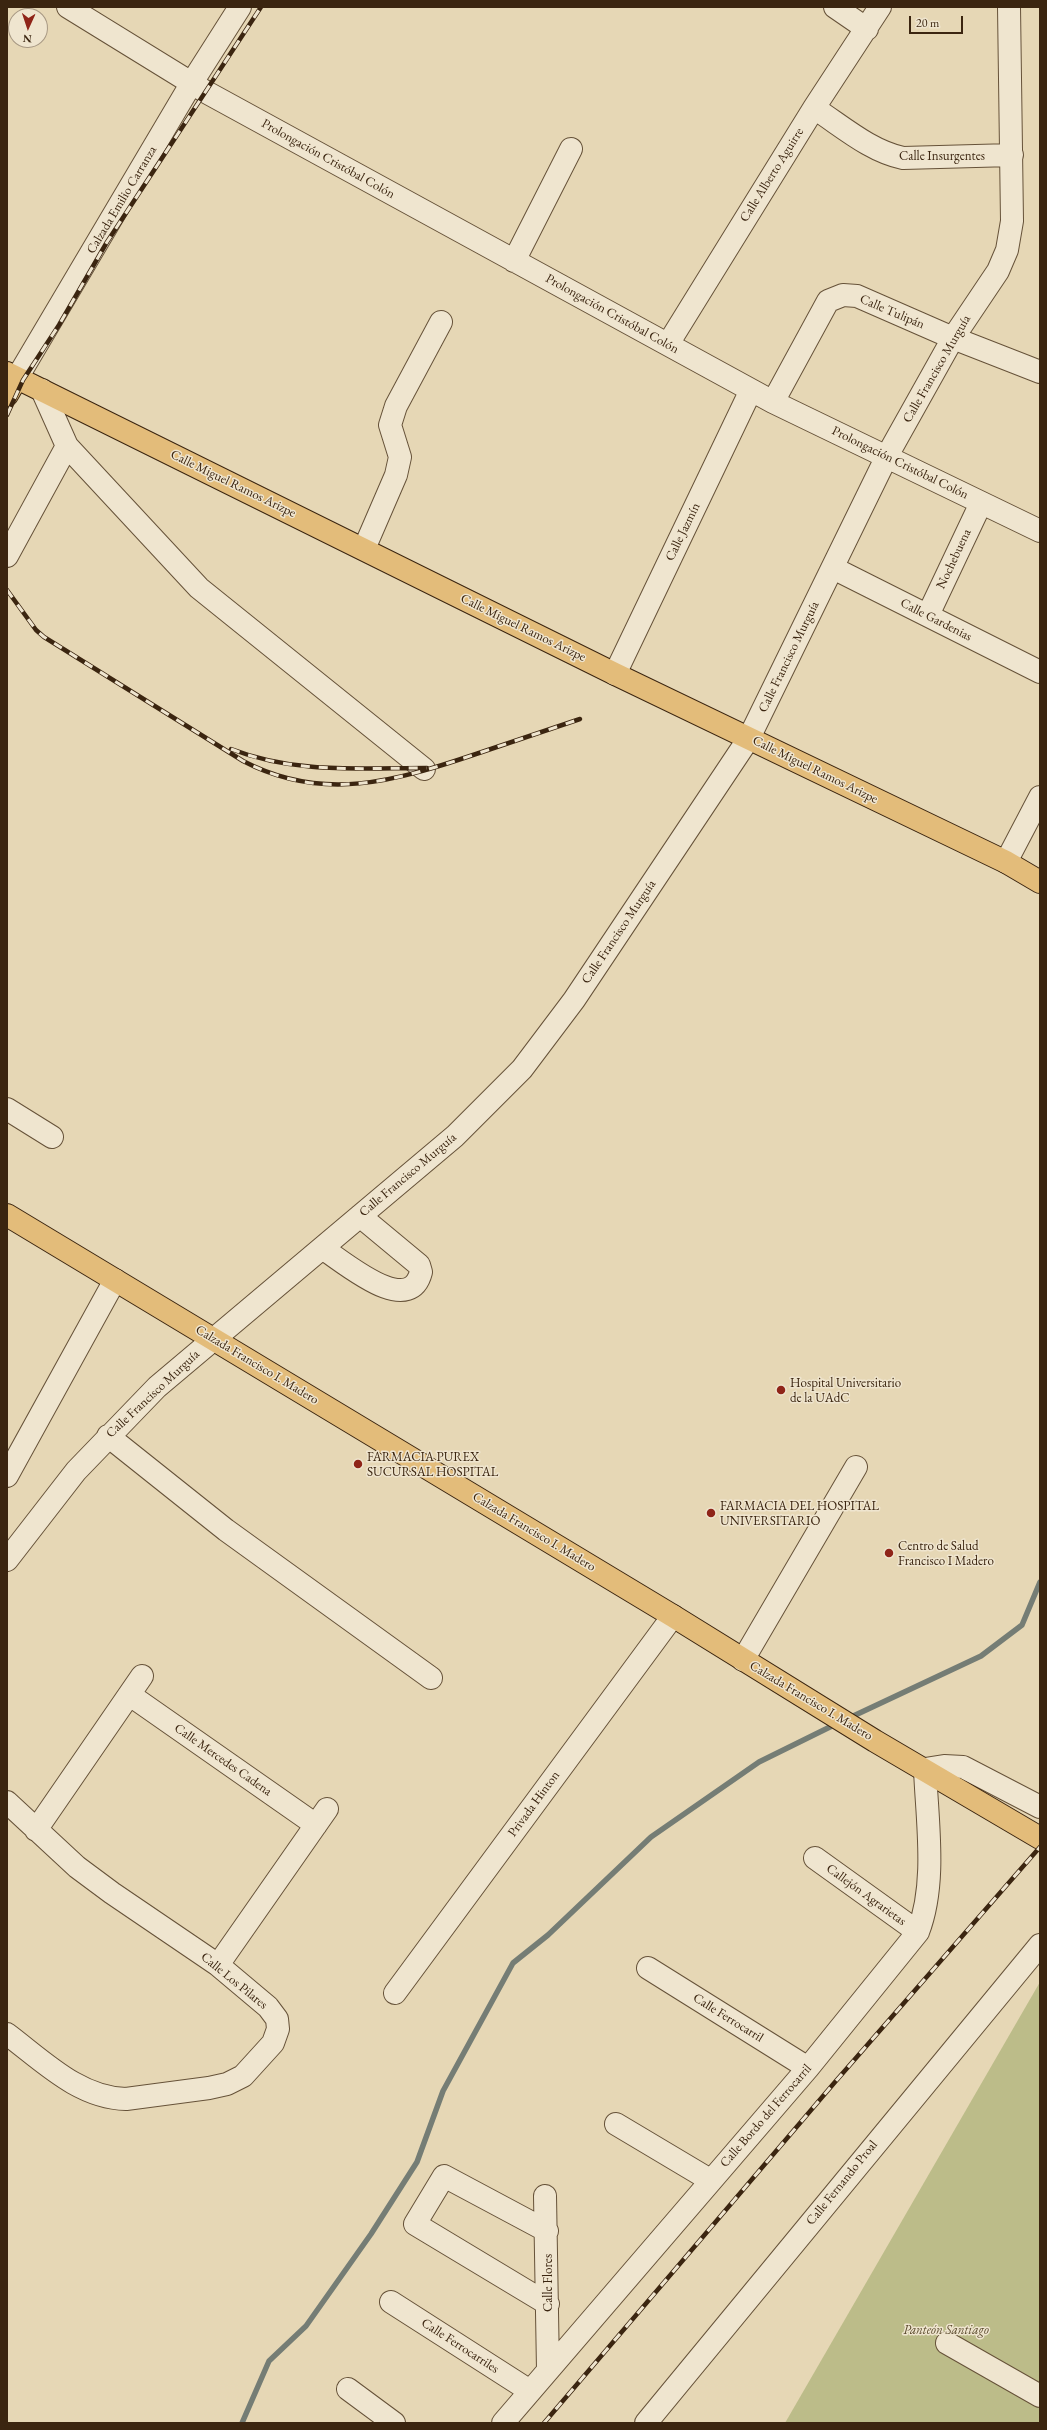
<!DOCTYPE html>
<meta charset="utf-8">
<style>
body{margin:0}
#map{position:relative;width:1047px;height:2430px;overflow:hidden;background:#e6d7b5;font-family:"EB Garamond",serif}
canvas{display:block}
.frame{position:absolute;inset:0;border:8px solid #3b2510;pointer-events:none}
.north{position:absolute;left:8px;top:8px;width:40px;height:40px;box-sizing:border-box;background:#efe5cf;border:1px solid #a79883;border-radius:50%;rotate:183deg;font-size:11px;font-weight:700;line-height:16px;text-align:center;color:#3b2510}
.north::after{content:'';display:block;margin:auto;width:14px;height:18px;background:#8f2418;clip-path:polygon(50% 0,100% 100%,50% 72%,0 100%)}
.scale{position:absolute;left:909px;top:16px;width:54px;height:18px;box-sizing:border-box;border:2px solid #3b2510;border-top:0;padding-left:5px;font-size:12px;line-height:14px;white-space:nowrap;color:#3b2510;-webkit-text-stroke:3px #efe5cf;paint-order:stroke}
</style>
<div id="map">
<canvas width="1047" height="2430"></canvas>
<div class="frame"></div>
<div class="north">N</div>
<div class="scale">20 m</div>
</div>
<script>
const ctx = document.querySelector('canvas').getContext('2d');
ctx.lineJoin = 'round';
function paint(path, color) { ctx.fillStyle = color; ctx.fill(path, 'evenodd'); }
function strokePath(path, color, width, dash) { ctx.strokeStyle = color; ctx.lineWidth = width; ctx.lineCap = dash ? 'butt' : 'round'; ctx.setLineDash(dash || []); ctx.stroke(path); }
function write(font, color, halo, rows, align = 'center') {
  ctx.font = font + ' "EB Garamond",serif'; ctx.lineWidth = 3; ctx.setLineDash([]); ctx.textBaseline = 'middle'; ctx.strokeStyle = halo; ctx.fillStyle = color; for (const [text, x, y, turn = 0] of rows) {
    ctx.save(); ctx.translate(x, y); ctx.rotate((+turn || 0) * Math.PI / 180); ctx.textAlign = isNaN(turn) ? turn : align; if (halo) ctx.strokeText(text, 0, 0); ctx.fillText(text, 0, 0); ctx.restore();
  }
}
const green = new Path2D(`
 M1040 1982V2423H785Z`);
const stream = new Path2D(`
 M849 1718 981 1656 1022 1625 1040 1582
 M242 2423 269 2361 306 2326 371 2234 417 2162 443 2091 513 1963 548 1935 651 1837 759 1762 838 1723`);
const minor = new Path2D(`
 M68 7 206 92 773 402 1040 531
 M835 7 867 29
 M814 108C842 126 870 151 903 158L1012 155
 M514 261 571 149
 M668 344 814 108 880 7
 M17 378 191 84 240 7
 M42 390 67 446 199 588 424 769
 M773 402 828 301 843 295 857 296 953 338 1040 372
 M364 549 396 475 400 457 390 425 396 406 441 322
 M7 556 67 446
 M833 568 1040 672
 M928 615 981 503
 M615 674 751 390
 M1006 862 1040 797
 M7 1109 52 1137
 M322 1248C343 1261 409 1319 421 1272L419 1265 360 1216
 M108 1436 226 1530 431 1678
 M7 1476 115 1280
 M7 1560 76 1471 157 1387 455 1136 522 1069 574 1000 749 738 887 456 953 338 998 271 1007 250 1012 221 1009 7
 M743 1660 856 1467
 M130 1695 316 1825
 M7 1802 77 1867 112 1893 218 1965 268 2007 277 2019 278 2029 273 2043 243 2076 227 2084 209 2088 126 2099C79 2098 43 2061 7 2034
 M36 1830 142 1676
 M815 1858 918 1932
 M218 1965 327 1809
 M648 1968 808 2068
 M395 1993 673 1616
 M616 2124 710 2180
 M545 2196 548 2370
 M547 2231 444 2176 415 2224 548 2304
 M391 2302 530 2391
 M947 2343 1040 2396
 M348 2389 394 2423
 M503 2423 808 2068 918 1932C937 1883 927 1821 925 1769L944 1766 963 1767 1040 1807
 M646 2423 1040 1945`);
const major = new Path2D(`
 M7 373 615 674 1006 862 1040 882
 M7 395 17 378
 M7 1215 673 1616 875 1741 1040 1838`);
const rail = new Path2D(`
 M7 415 23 380 59 325 107 242 261 7
 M7 590 36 630 44 637 243 761C323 803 396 781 476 754 511 742 545 731 580 719
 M231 749C295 774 360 768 427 768
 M544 2423 835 2082 1040 1847`);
const markers = [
 [781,1390,5,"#8f2418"],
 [358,1464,5,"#8f2418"],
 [711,1513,5,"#8f2418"],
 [889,1553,5,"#8f2418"]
];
const streetNames = [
 ["Calle Insurgentes",942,156],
 ["Prolongación Cristóbal Colón",328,159,29],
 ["Calle Alberto Aguirre",772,175,-58],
 ["Calzada Emilio Carranza",122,200,-59],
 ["Calle Tulipán",892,312,23],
 ["Prolongación Cristóbal Colón",612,314,29],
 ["Calle Francisco Murguía",937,369,-60],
 ["Prolongación Cristóbal Colón",900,463,26],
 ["Calle Miguel Ramos Arizpe",233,484,26],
 ["Calle Jazmín",683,532,-64],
 ["Nochebuena",954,559,-65],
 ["Calle Gardenias",936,620,27],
 ["Calle Miguel Ramos Arizpe",523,628,26],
 ["Calle Francisco Murguía",789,657,-64],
 ["Calle Miguel Ramos Arizpe",815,770,26],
 ["Calle Francisco Murguía",619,932,-56],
 ["Calle Francisco Murguía",408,1175,-40],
 ["Calzada Francisco I. Madero",257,1365,31],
 ["Calle Francisco Murguía",153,1394,-43],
 ["Calzada Francisco I. Madero",534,1532,31],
 ["Calzada Francisco I. Madero",811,1701,31],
 ["Calle Mercedes Cadena",223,1760,35],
 ["Privada Hinton",534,1804,-54],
 ["Callejón Agrarietas",866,1895,36],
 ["Calle Los Pilares",234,1981,39],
 ["Calle Ferrocarril",728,2018,32],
 ["Calle Bordo del Ferrocarril",766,2116,-49],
 ["Calle Fernando Proal",842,2183,-51],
 ["Calle Flores",548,2283,-90],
 ["Calle Ferrocarriles",460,2346,33]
];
const poiNames = [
 ["Hospital Universitario",790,1383],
 ["de la UAdC",790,1398],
 ["FARMACIA PUREX",367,1457],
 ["SUCURSAL HOSPITAL",367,1472],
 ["FARMACIA DEL HOSPITAL",720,1506],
 ["UNIVERSITARIO",720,1521],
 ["Centro de Salud",898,1546],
 ["Francisco I Madero",898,1561]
];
const parkNames = [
 ["Panteón Santiago",946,2330]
];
paint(green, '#bcbc89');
strokePath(stream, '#757d75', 5.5);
strokePath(minor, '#665239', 24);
strokePath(major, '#3b2510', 24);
strokePath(minor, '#efe5cf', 22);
strokePath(major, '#e3bc7a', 22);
strokePath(rail, '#3b2510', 4.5);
strokePath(rail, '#efe5cf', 3, [9]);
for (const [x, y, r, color] of markers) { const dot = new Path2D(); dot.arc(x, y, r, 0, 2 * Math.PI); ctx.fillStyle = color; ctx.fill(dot); strokePath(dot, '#efe5cf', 1.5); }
write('13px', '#3b2510', '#efe5cf', streetNames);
write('13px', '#3b2510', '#efe5cf', poiNames, 'left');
write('italic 13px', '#5b4b2e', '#efe5cf', parkNames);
</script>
